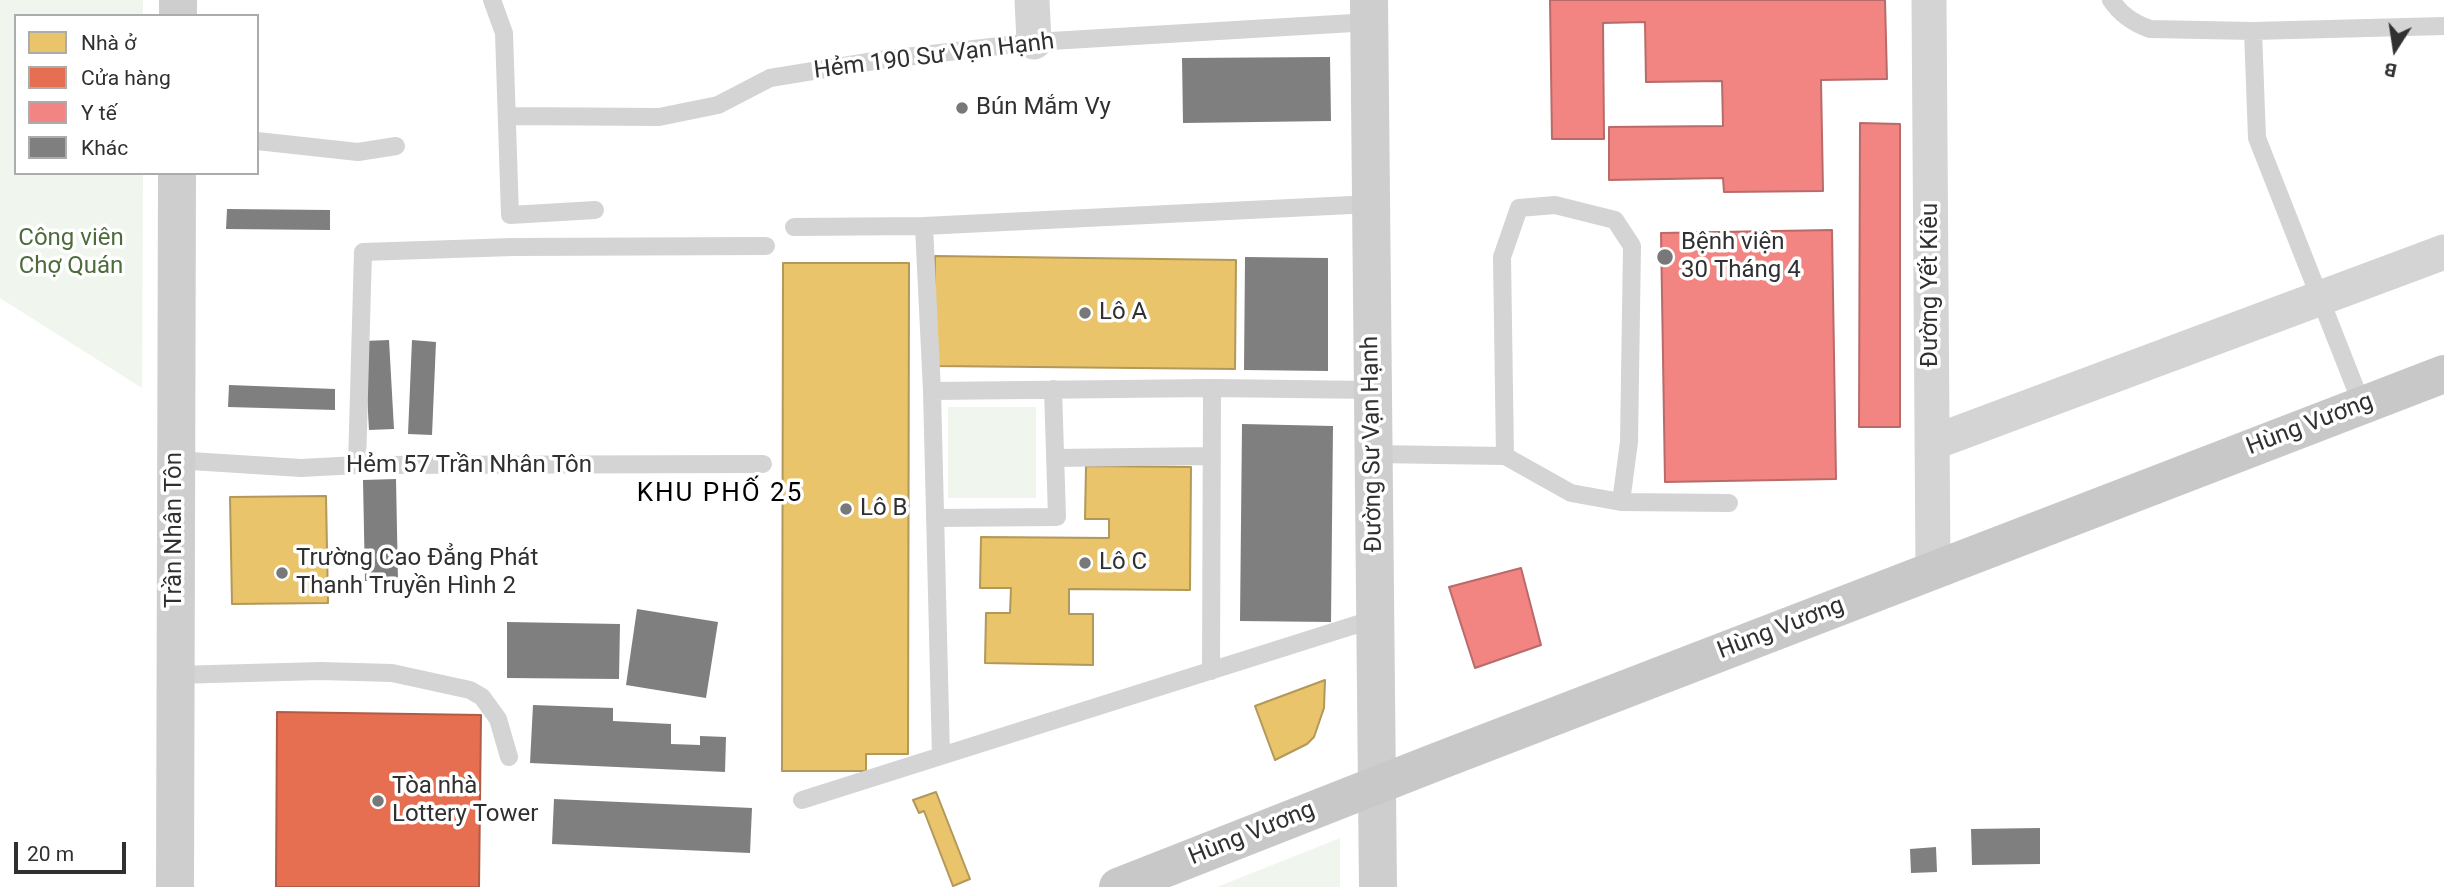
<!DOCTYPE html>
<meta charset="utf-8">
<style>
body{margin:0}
#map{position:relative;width:2444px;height:887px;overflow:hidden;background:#fff;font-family:Roboto,sans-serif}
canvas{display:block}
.legend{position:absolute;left:14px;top:14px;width:245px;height:161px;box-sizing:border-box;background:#fff;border:2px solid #acacac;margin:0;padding:9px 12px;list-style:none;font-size:21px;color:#303030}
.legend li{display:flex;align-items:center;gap:14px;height:35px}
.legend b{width:35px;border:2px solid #acacac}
.north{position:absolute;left:2360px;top:14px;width:70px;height:70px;-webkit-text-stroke:5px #fff;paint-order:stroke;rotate:192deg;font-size:19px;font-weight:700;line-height:28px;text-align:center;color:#303030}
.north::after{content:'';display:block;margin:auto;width:24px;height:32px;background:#303030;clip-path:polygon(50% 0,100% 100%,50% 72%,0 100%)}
.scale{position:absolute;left:14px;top:842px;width:112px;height:32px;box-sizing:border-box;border:4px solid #303030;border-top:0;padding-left:9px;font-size:21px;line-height:24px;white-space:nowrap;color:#303030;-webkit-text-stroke:5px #fff;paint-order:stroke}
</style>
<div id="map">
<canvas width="2444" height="887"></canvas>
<ul class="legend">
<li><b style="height:19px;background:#e9c46a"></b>Nhà ở</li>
<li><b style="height:19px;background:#e76f51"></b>Cửa hàng</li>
<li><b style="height:19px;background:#f28482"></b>Y tế</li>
<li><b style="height:19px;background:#7f7f7f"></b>Khác</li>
</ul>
<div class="north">B</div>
<div class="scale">20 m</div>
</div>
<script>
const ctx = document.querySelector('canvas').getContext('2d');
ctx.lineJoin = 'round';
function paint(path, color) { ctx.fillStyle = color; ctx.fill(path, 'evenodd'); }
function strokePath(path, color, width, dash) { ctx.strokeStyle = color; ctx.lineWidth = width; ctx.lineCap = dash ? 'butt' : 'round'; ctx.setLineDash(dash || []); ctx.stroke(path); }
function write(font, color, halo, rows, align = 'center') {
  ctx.font = font + ' Roboto,sans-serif'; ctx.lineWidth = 7; ctx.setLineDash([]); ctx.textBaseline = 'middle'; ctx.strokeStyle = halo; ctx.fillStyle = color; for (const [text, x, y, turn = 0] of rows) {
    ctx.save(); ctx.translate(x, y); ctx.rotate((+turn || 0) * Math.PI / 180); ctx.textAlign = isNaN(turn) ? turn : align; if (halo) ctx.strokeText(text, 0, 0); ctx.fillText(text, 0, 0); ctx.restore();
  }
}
const green = new Path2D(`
 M0 0H143V16H16V173H143L142 388 0 298Z
 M948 407H1036V498H948Z
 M1340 838V887H1217Z`);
const homes = new Path2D(`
 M935 256 1236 260 1235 369 934 366Z
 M783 263H909L908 754H866V771H782Z
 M1086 466 1191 467 1190 590 1069 589V614H1093V665L985 663 986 613H1010L1011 588H980L981 537 1109 538V519H1085Z
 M326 496 328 603 232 604 230 497Z
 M1325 680 1324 708 1314 737 1307 744 1275 760 1255 706Z
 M936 792 970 879 953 886 924 811 919 813 913 800Z`);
const shops = new Path2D(`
 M277 712 481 715 479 887H276Z`);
const health = new Path2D(`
 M1550 0H1885L1887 79 1821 80 1823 191 1724 192 1723 178 1609 180V127L1723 126 1722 81 1646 82 1645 22 1603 23 1604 139H1552Z
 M1860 123 1900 124V427H1859Z
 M1832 230 1836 479 1665 482 1661 233Z
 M1521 568 1541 645 1475 668 1449 587Z`);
const building = new Path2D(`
 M1330 57 1331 121 1183 123 1182 58Z
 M227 209 330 210V230L226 229Z
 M1245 257 1328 258V371L1244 370Z
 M389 340 394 429 369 430 364 341Z
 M412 340 436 342 432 435 408 434Z
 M229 385 335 389V410L228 407Z
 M1242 424 1333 426 1331 622 1240 621Z
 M396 479 398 580 365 581 363 480Z
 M637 609 718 622 706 698 626 685Z
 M507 622 620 624 619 679 507 678Z
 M533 705 613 708V721L671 724V744L700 745V736L726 737 725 772 530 763Z
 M554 799 752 808 750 853 552 844Z
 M2040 828V864L1972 865 1971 829Z
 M1936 847 1937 872 1911 873 1910 849Z`);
const lane = new Path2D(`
 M492 0 504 33 510 215 595 210
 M2111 0C2121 15 2133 23 2150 29L2253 31 2444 26
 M2253 31 2257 138 2362 405
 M507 116 659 117 718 105 770 78 880 60 1034 42 1370 22
 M257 141 358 152 396 146
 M794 227 924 226
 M932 391 1212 388 1373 390
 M1374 454 1505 456 1571 493 1621 502 1729 503
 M1505 456 1502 257 1519 208 1555 205 1615 220 1632 246 1629 442 1621 502
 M1055 458 1212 456
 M175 460 301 468 357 465 763 464
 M357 465 363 252 513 247 766 246
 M935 518 1057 517 1053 389
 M1211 671 1212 388
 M175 675 321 671 392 673 470 690 482 697 498 719 509 757
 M941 756 932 391 924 226 1371 204
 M802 800 1374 619`);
const street = new Path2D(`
 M1032 0 1034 42
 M1929 0 1933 570
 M1932 443 2444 252`);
const secondary = new Path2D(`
 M1369 0 1378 887
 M178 16V0
 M175 887 177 173`);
const primary = new Path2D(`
 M1118 887 1436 762 2444 374`);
const markers = [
 [962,108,7,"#787878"],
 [1665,257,9,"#787878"],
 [1085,313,7,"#787878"],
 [846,509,7,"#787878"],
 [1085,563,7,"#787878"],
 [282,573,7,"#787878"],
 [378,801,7,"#787878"]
];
const streetNames = [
 ["Hẻm 190 Sư Vạn Hạnh",934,57,-7],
 ["Đường Yết Kiêu",1931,285,-90],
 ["Hùng Vương",2310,425,-21],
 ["Đường Sư Vạn Hạnh",1373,444,-91],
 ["Hẻm 57 Trần Nhân Tôn",469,466],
 ["Trần Nhân Tôn",175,530,-90],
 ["Hùng Vương",1781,629,-21],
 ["Hùng Vương",1252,834,-22]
];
const poiNames = [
 ["Bún Mắm Vy",976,108],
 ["Bệnh viện",1681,243],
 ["30 Tháng 4",1681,271],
 ["Lô A",1099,313],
 ["Lô B",860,509],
 ["Trường Cao Đẳng Phát",296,559],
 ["Thanh Truyền Hình 2",296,587],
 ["Lô C",1099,563],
 ["Tòa nhà",392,787],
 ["Lottery Tower",392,815]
];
const parkNames = [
 ["Công viên",71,239],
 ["Chợ Quán",71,267]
];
const neighbourhoodNames = [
 ["KHU PHỐ 25",720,494]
];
paint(green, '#f0f5ed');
paint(homes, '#e9c46a');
strokePath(homes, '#b29859', 2);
paint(shops, '#e76f51');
strokePath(shops, '#b05c47', 2);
paint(health, '#f28482');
strokePath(health, '#b86b69', 2);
paint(building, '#7f7f7f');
strokePath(lane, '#d4d4d4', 18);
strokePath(street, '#d4d4d4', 35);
strokePath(secondary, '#cecece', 38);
strokePath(primary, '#c8c8c8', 38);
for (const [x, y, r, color] of markers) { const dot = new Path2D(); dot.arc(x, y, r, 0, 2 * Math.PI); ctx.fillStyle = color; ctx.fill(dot); strokePath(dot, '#fff', 2.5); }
write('24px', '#303030', '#fff', streetNames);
write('24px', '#303030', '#fff', poiNames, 'left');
write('24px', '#4c6c3c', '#fff', parkNames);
ctx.letterSpacing = '2px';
write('26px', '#000', '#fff', neighbourhoodNames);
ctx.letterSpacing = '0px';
</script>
